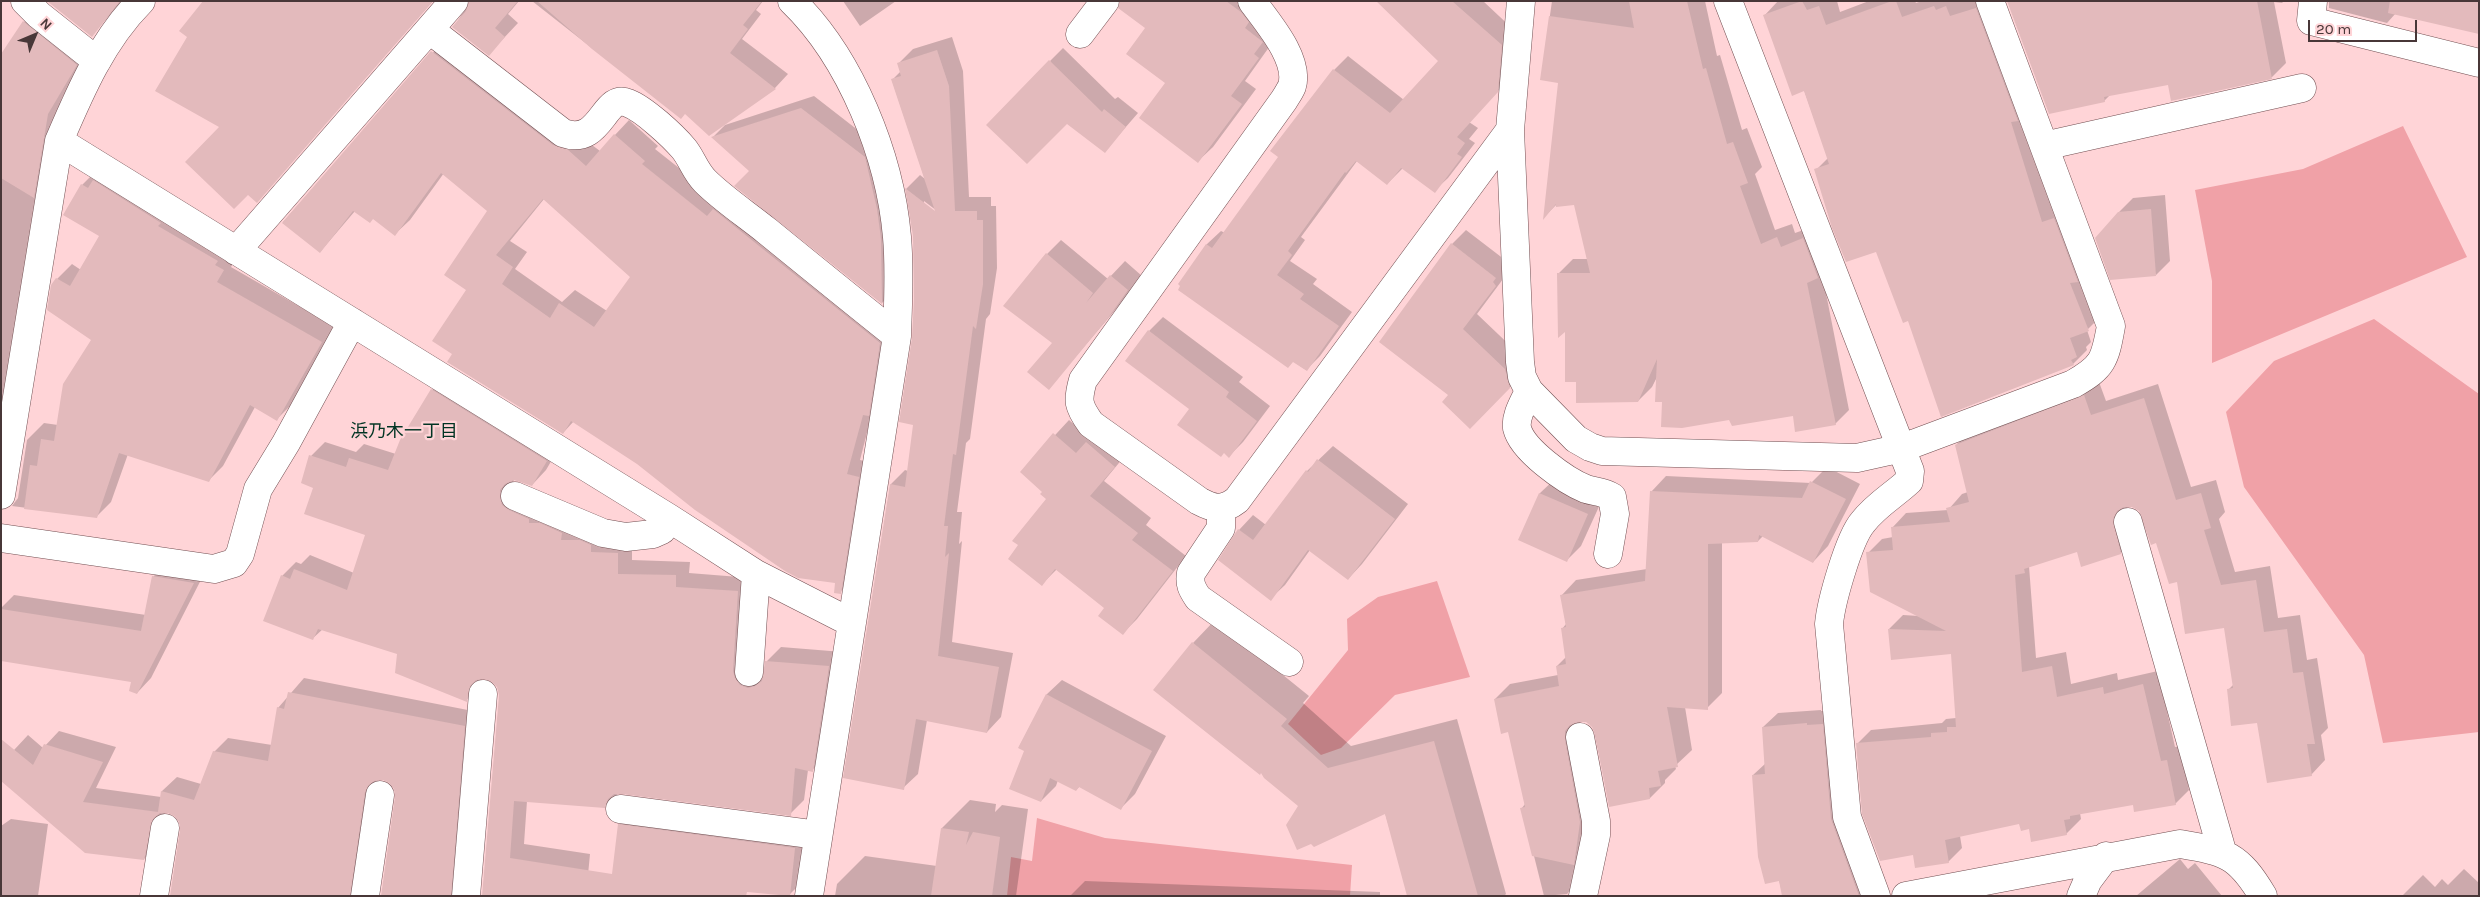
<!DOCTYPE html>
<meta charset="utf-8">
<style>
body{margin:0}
#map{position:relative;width:2480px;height:897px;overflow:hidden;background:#ffd4d7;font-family:Karla,sans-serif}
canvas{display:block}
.frame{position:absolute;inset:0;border:2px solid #483738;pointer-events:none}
.north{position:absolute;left:10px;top:10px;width:50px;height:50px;-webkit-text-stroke:4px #ffd4d7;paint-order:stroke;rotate:45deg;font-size:14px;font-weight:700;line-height:20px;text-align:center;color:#483738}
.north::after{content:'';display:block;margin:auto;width:18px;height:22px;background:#483738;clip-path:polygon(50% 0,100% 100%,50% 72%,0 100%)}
.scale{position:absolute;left:2308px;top:20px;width:109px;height:22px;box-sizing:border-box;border:2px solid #483738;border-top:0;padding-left:6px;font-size:15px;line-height:18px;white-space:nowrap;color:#483738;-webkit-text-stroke:4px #ffd4d7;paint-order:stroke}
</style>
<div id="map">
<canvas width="2480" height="897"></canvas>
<div class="frame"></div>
<div class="north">N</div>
<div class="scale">20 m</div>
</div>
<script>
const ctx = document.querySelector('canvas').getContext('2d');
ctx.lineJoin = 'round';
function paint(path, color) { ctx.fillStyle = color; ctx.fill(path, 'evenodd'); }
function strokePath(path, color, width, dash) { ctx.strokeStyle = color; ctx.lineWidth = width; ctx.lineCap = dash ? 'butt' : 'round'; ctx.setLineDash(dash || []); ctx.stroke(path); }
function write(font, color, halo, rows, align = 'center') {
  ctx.font = font + ' Karla,"Noto Sans JP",sans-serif'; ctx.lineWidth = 4.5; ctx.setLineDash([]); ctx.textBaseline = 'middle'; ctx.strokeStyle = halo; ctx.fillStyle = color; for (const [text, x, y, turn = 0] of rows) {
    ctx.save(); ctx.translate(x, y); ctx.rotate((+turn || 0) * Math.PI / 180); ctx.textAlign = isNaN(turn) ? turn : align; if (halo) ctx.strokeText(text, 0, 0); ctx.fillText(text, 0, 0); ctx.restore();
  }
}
const green = new Path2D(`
 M2403 126 2467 257 2212 363V281L2195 190 2303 169Z
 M2374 319 2479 394V732L2383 743 2364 655 2244 487 2226 412 2274 361Z
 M1437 581 1470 677 1395 695 1341 748 1321 755 1288 724 1348 650 1347 619 1378 597Z
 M1037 818 1105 838 1352 865 1350 896H1007L1011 857 1032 861Z`);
const shadow = new Path2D(`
 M51 1H122L92 35Z
 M205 1H433L257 201 189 37Z
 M470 1H519L508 14 518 23 502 40 454 27Z
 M532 1H763L756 10 761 14 742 39 788 74 775 88 709 134 685 113 681 118Z
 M843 1H896L860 26Z
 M1141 1H1256L1272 43 1245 81 1256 89 1213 147 1198 161 1147 28Z
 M1378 1H1483L1515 31 1511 77 1469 122 1478 128 1469 139 1475 143 1448 178 1434 191 1403 168 1387 184 1357 161 1301 237 1305 240 1290 261 1317 279 1313 284 1352 312 1320 356 1306 370 1180 284 1207 244 1221 231 1225 233 1280 156 1334 70 1348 56 1404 100 1439 61Z
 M1552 1H1705L1717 56 1720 55 1742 130 1747 128 1762 167 1755 174 1775 230 1792 224 1795 233 1818 225 1822 273 1849 410 1835 424 1794 414 1730 419 1663 401 1658 375 1652 387 1638 401 1577 381 1566 329 1558 274 1573 259H1588L1575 204H1557L1545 216 1559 82 1541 79Z
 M1778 1H1837L1840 12 1869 1H1915L1916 3 1922 1H1993L2102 315 2087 330 2091 342 2086 347 2087 350 2073 364 1909 320 1877 250 1816 170 1828 158 1804 90 1764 16Z
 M2205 1H2284L2282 3 2274 2 2286 63 2272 77 2172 100 2169 84 2111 94 2104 101 2050 113Z
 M2329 1H2479L2396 13 2387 23 2329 8Z
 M38 8 90 50 62 98 48 182 36 194 19 336 1 434V56L24 22Z
 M447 37 600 151 629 120 658 146 655 149 722 202 894 328 860 460 873 463 855 578 840 592 837 582 638 463 574 421 563 433 453 354 488 211 444 173 410 220 395 234 374 218 355 211 320 252 283 222ZM544 199 632 276 607 311 575 290 562 302 515 269 527 252 510 241Z
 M952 37 963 71 969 197H991V206H996L997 268 990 314 986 319 970 439 966 443 957 512H962L959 544 962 541 952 642 1013 653 1001 717 987 732 927 720 918 774 903 788 891 484 905 470 908 471 914 424V236L906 189 920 175 925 179 892 80 901 71 898 64 913 49ZM924 201 941 214 939 216 924 204Z
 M1063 48 1115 99 1118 97 1138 113 1105 151 1050 61Z
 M814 96 877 145 894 291 882 303 736 186 750 171 713 137 725 125Z
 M97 170 238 255 231 267 335 327 292 404 277 419 255 407 223 466 208 481 128 454 111 502 96 517 12 506 18 498 27 440 44 423 58 425 93 340 57 279 72 264 81 270 101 236 82 185Z
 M2165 195 2170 261 2156 275 2119 212 2133 198Z
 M1466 230 1509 263V271L1477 314 1519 354 1524 373 1470 427 1450 395 1452 244Z
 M1061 240 1108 279 1125 261 1142 276 1122 302 1049 388 1053 343 1047 254Z
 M1163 317 1243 377 1239 382 1270 406 1243 442 1229 456 1191 408 1149 331Z
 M446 376 560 446 546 470 532 485 514 479 513 483 632 540V560L690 562 689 573 752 578 754 671 764 674 767 661 781 647 843 652 827 756 812 770H808L804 800 790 814 619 793 604 807 527 801 524 844 590 854 586 896H483L500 695 498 686 493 680 482 678 481 686 466 700 399 653 323 629 312 639 282 576 296 562 301 564 310 555 354 573 367 534 315 487 311 456 325 442 356 452 364 444 396 454 432 390Z
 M2099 382 2106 401 2158 384 2191 487 2216 480 2225 512 2219 519 2235 572 2270 566 2278 618 2300 615 2307 660 2317 658 2328 728 2321 735 2325 760 2311 775 2228 690 2234 684 2226 627 2178 580 2140 510 2133 506H2127L2135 539 2120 553 2078 550 2029 566 2036 658 2066 652 2071 684 2117 673 2118 680 2158 671 2175 747 2181 746 2189 790 2175 804 2134 803 2080 813 2081 819 2066 834 2030 828 2020 823 1960 836 1962 848 1948 862 1914 853 1857 744 1871 730 1942 723 1946 719 1956 718 1952 653 1889 629 1903 615 1919 616 1868 553 1882 539 1893 537 1892 528 1906 513 1948 510 1962 494 1968 492 1956 445 1970 431Z
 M1069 420 1091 439 1128 452 1104 481 1151 518 1146 525 1186 556 1137 619 1123 633 1106 608 1057 569 1042 584 1020 545 1047 499 1044 492 1021 472Z
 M1333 446 1408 504 1362 564 1348 579 1310 550 1285 585 1270 599 1220 560 1239 530 1253 515 1266 525 1307 471Z
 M1827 467 1860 484 1828 546 1813 562 1763 536 1758 541 1722 542V693L1707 708 1685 707 1692 750 1675 766 1676 769 1665 780V783L1650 798 1610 805 1593 726 1586 721H1580L1595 807 1582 878 1567 894 1544 896 1522 808 1525 804 1509 731 1495 699 1510 684 1558 675 1557 666 1567 656 1562 629 1566 624 1561 596 1576 580 1647 569 1651 492 1666 476 1811 483Z
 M1555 479 1602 500 1581 546 1567 560 1520 540 1540 493Z
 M167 562 207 568 151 678 137 693 133 681 1 659V608L14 595 146 615 153 577Z
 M1215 620 1309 696 1303 703 1351 746 1457 719 1506 894 1504 896H1409L1385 813 1300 805 1193 643Z
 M304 678 478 712 474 896H382L397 797 395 788 390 781 378 779 363 879 373 896H171L182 831 181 822 175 815 165 812 158 844 144 859 1 764 28 735 43 748 59 731 116 747 96 788 161 797 162 791 177 777 201 784 214 752 228 738 272 745 278 708Z
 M1062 680 1166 736 1135 794 1120 809 1080 786 1076 790 1058 780 1056 786 1041 801 1025 750 1019 747 1047 694Z
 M1821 710V711H1837L1870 896H1783L1753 775 1766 763 1763 727 1778 713Z
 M970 800 996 804 995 812 1002 805 1028 809 1016 896H835L837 884 865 856 937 866 942 828Z
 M633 811 808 834 804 880 789 895 619 825Z
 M11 819 48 824 38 896H1V826Z
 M2180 859 2188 869 2195 863 2222 896H2136Z
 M2464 869 2479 883V896H2402L2423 875 2435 887 2442 879 2448 885Z
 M1085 881 1380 892V896H1070Z`);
const building = new Path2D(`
 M47 1H120L92 37Z
 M203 1H433L257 203 248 195 234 209 185 162 219 127 155 91 187 37 179 31Z
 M469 1H518L495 28 505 37 489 56 452 27 466 11Z
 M537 1H762L743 25 748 29 730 53 776 89 709 136 685 114 681 119 592 49Z
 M1120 1H1226L1241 12 1249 22 1245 28 1263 42 1254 54 1259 58 1231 96 1242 104 1198 163 1139 118 1165 83 1126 54 1145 28 1118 8Z
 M1376 1H1452L1502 45 1498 92 1457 137 1465 143 1457 154 1462 157 1435 193 1401 168 1387 185 1356 161 1346 173 1345 172 1288 251 1292 255 1277 275 1304 294 1300 299 1339 326 1307 371 1293 362 1288 368 1178 290 1180 286 1178 284 1206 244 1212 248 1278 157 1270 151 1333 69 1390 113 1438 61Z
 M1629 1H1687L1703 69 1706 68 1727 144 1733 142 1748 183 1740 186 1761 244 1777 237 1781 247 1803 238 1818 278 1807 283 1836 425 1795 432 1793 416 1732 426 1729 420 1682 428 1661 427 1662 402H1655L1657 359 1638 402 1576 403V382H1565V332L1558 338 1557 273H1590L1574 205 1556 207V204L1543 220 1558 83 1540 80 1549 16 1634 28Z
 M1802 1 1807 10 1819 6 1826 25 1892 1H1896L1902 17 1934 6 1936 10 1946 6 1950 16 1976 8 2018 121 2011 122 2042 222 2054 218 2078 282 2070 283 2089 331 2070 338 2077 357 2071 360 2074 365 1941 417 1908 321 1903 323 1876 252 1846 262 1832 228 1814 169 1829 164 1804 91 1792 96 1763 15Z
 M2007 1H2257L2272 79 2171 101 2168 85 2104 97 2105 102 2049 114Z
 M2390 1H2479V34L2388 13Z
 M23 21 77 65 48 114 34 198 1 178V54Z
 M937 50 949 86 955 211H977V220H983V284L976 329 973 326 956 455 953 454 944 526H948L945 557 949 553 938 656 999 667 987 733 916 719 904 790 843 778 890 484 905 487 913 425 899 422 912 338 914 299 913 236 905 188 935 211 891 79 901 76 897 63Z
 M431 51 553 145 567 149 586 166 614 134 645 161 642 164 707 216 713 209 880 343 869 416 863 415 847 474 859 477 841 594 834 593 835 583 798 578 785 571 695 510 637 464 571 421 563 434 447 362 452 354 432 341 466 290 444 275 487 211 441 173 395 236 373 219 370 223 353 211 320 253 282 223ZM543 199 630 277 594 327 559 303 550 318 502 284 513 267 496 255Z
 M1049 60 1102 112 1104 109 1126 127 1105 153 1067 124 1027 164 986 125Z
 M801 108 865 157 877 209 881 239 882 304 734 186 749 171 711 137Z
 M93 180 161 223 158 226 218 261 215 265 224 270 217 282 322 342 277 421 250 405 209 482 119 453 97 518 24 509 30 465 37 466 41 439 54 441 63 384 91 340 47 310 51 285 56 278 70 286 99 236 63 215 81 184 88 188Z
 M2151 209 2156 276 2110 280 2095 238 2118 212Z
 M1451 243 1496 278 1493 282 1496 286 1463 329 1505 369 1510 388 1470 429 1442 402 1448 395 1379 342Z
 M1046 253 1093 293 1086 303 1110 275 1128 290 1108 318 1049 390 1027 372 1052 343 1003 306Z
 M1148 330 1229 392 1226 397 1257 421 1229 458 1224 453 1221 457 1177 425 1189 409 1125 361Z
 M431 389 547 461 532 486 514 480 505 484 500 490V497L502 505 509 510 529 519V523H540L562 533 561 540H580L591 545V552L618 553V574L676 575V587L738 591 733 671 735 678 740 685 748 688 755 686 762 681 765 661 829 666 813 772 795 768 791 816 622 794H614L608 799 605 808 514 801 510 858 612 874 618 824 795 848 790 896 747 892 746 896H482L499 695 497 687 492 682 485 679 476 680 470 686 467 702 395 673 397 654 318 629 313 640 263 621 281 575 290 579 294 569 347 590 365 535 304 514 313 488 301 483 309 455 346 467 349 458 388 470 400 440Z
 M2084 395 2091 415 2144 398 2176 500 2201 493 2211 528 2204 530 2221 585 2256 580 2264 632 2287 629 2293 673 2303 672 2315 744H2307L2312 776 2267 783 2257 723 2231 726 2227 689 2233 688 2224 628 2185 634 2177 582 2169 584 2156 543 2151 545 2139 511 2132 507H2124L2117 511 2113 519 2121 554 2081 567 2077 552 2024 569 2025 573 2015 575 2022 672 2052 666 2057 697 2103 687 2104 694 2143 684 2161 761 2167 760 2176 805 2134 812 2133 805 2070 816V819L2064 820 2067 835 2031 842 2029 829 2021 831 2019 824 1945 840 1949 863 1915 868 1913 855 1880 861 1862 814 1856 743 1931 737V733L1947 732V727H1956L1951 654 1891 660 1888 629 1946 631 1870 592 1866 552 1893 550 1891 527 1950 522 1946 508 1969 502 1955 445Z
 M1053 433 1076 453 1086 442 1115 467 1090 496 1138 533 1132 540 1173 571 1123 635 1098 616 1104 608 1055 569 1042 586 1008 559 1018 545 1012 541 1046 499 1040 494 1042 492 1020 472Z
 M1317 459 1395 519 1348 580 1308 550 1271 601 1218 560 1238 529 1253 540 1306 470 1308 472Z
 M1810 481 1846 499 1813 563 1759 535 1758 542 1708 544V710L1667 707 1678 767 1658 771 1661 786 1649 788 1650 799 1609 807 1595 734 1592 727 1586 722H1578L1570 725 1565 731V740L1580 822 1574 865 1532 856 1520 808 1525 807 1508 732 1501 734 1494 699 1559 686 1556 666 1566 664 1561 628 1566 627 1560 595 1645 581 1650 491 1802 498Z
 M1539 493 1588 514 1567 562 1518 540Z
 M152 576 194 583 137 694 129 691 131 682 1 661V609L141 631Z
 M1192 642 1287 719 1281 726 1328 768 1434 741 1478 896H1407L1385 814 1314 847 1311 844 1297 850 1286 825 1298 806 1264 778 1261 773 1260 775 1153 690Z
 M288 692 465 726 451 896H381L395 797 394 789 389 783 383 780 374 781 368 786 365 792 350 896H170L180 830 179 822 174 816 168 813H160L153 819 144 860 85 853 1 781V739L33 765 44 744 103 762 83 802 158 812 161 791 194 800 213 751 268 761 277 707 284 709Z
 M1046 694 1152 751 1121 810 1079 787 1076 791 1050 778 1041 802 1009 789 1024 751 1018 748Z
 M1807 723V725L1823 724 1831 819 1859 896H1782L1779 881 1765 884 1758 857 1752 775 1765 774 1762 727Z
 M941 828 969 832 966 845 973 832 1000 837 992 896H931Z`);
const minor = new Path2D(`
 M25 1 39 15 97 61
 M792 1C851 58 890 156 897 237 900 270 898 303 897 336L809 896
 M1252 1C1267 22 1300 59 1292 86 1290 91 1287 95 1284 100L1083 380C1077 401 1078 406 1091 424L1199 501C1214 509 1223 511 1237 500L1510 130
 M1521 1 1510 130 1520 362 1522 377 1529 391 1576 439 1590 447 1602 451 1857 458 1902 448 2073 384C2103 367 2105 360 2111 326L1990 1
 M1728 1 1910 471 1909 481C1894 495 1876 505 1863 522 1849 538 1831 602 1829 624L1847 817 1876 896
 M2313 1 2311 21 2479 63
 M430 30 563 133C602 147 603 92 628 103 644 109 673 136 684 149 692 159 695 171 705 181 723 199 746 214 767 231 810 266 853 301 897 336
 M1080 34 1105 1
 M59 141 669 518 756 574 850 622
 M2044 146 2302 88
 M236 251 454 1
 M1529 391C1524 402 1515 416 1517 428 1522 450 1566 481 1586 489 1595 492 1603 491 1612 497L1615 514 1608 554
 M1 495 59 141C80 92 102 40 141 1
 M515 496 603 533 626 537 653 534 662 530 669 518
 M1221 509V528L1191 573C1189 584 1192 589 1198 598L1289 662
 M2128 522 2222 851
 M1 538 214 569 234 563 240 554 258 489 286 443 352 322
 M749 672 756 574
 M1580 737 1596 821V835L1583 896
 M620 809 818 835
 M154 896 165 828
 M365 896 380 795
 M466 896 483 694
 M1906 896 2180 844C2226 852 2238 854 2263 896
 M2081 896 2088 880 2106 856`);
const neighbourhoodNames = [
 ["浜乃木一丁目",404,432]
];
paint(green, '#f0a1a7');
paint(shadow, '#0003');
paint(building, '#e3babc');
strokePath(minor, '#724f52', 29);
strokePath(minor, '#fff', 28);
write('18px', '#013423', '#ffd4d7', neighbourhoodNames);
</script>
